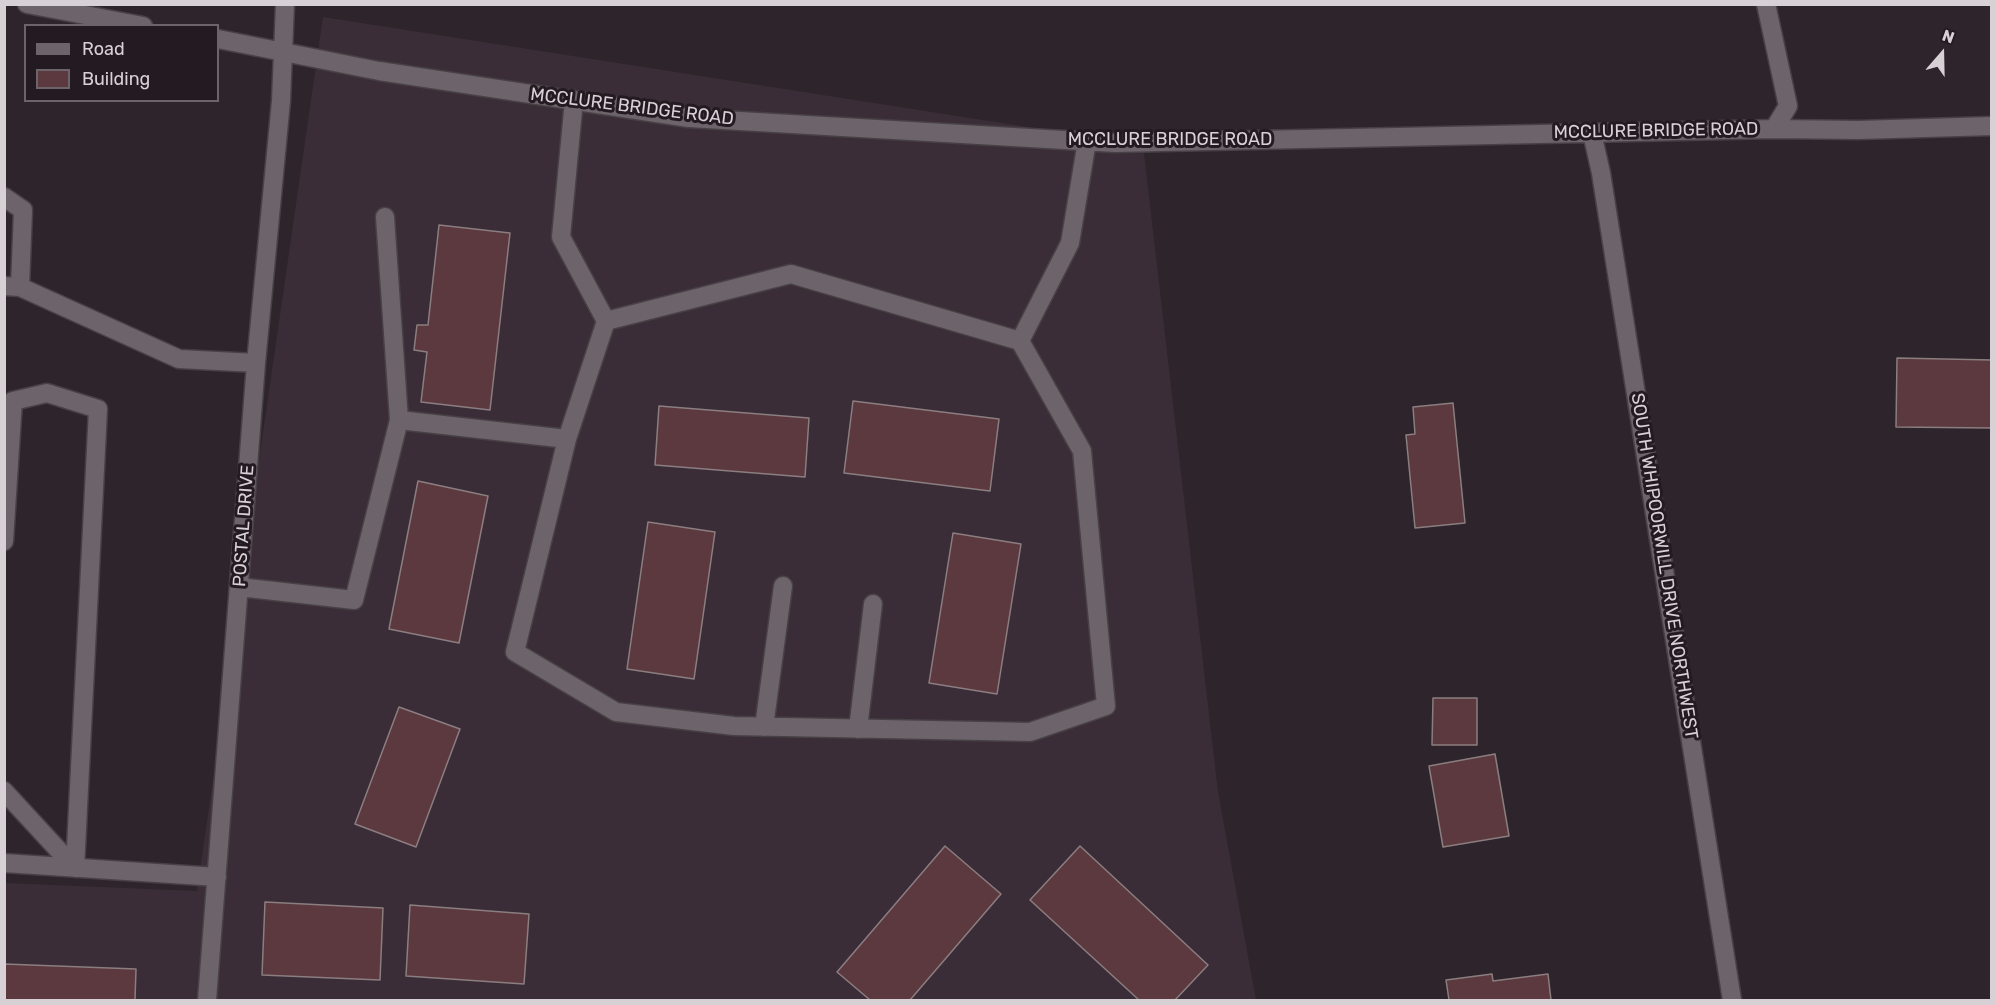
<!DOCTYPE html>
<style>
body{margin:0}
#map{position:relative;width:1996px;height:1005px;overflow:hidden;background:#2d252b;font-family:Rubik,sans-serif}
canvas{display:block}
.frame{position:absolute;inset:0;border:6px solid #d7d1d5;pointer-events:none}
.legend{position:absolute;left:24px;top:24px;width:195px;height:78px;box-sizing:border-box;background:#231b21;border:2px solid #6b6469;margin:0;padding:8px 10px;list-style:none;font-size:18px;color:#d7d1d5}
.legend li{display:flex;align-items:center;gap:12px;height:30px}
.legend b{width:30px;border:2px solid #6b6469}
.north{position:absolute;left:1912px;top:24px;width:60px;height:60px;-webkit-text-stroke:4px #231b21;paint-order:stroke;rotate:20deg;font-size:16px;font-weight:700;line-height:24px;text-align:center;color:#d7d1d5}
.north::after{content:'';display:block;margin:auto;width:21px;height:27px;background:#d7d1d5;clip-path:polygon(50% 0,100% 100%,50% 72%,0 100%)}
</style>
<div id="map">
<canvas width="1996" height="1005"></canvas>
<div class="frame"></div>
<ul class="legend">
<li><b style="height:8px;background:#6d636a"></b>Road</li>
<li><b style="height:16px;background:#5c383f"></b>Building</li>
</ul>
<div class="north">N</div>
</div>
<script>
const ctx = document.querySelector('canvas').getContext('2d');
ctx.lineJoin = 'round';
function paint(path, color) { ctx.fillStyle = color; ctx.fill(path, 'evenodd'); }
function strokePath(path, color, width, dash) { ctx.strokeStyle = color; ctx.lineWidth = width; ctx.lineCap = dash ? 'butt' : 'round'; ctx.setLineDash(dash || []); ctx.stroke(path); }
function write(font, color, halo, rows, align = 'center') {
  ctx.font = font + ' Rubik,sans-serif'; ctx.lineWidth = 6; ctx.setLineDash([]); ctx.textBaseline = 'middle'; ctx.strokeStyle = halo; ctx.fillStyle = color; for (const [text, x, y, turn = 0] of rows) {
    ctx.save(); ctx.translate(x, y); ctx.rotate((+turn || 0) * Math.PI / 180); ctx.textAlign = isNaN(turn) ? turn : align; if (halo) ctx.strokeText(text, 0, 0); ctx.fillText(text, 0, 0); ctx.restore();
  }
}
const built = new Path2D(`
 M323 17 1143 145 1218 792 1256 1000H5V883L197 891Z`);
const building = new Path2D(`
 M439 225 510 233 490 410 421 402 427 352 414 350 417 325H428Z
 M1897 358 1992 360V428L1896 427Z
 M853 401 999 419 990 491 844 473Z
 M1453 403 1465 523 1415 528 1406 435 1415 434 1413 407Z
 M659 406 809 418 805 477 655 465Z
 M418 481 488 496 459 643 389 629Z
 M648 522 715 532 694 679 627 669Z
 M953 533 1021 544 997 694 929 683Z
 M1433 698H1477V745H1432Z
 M399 707 460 729 416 847 355 824Z
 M1495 754 1509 836 1443 847 1429 766Z
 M945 846 1001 894 910 1000H870L837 972Z
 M1080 846 1208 965 1175 1000H1139L1030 900Z
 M265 902 383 908 380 980 262 975Z
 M410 905 529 914 524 984 406 976Z
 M4 964 136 969 135 1000H4Z
 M1492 974 1493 981 1548 974 1551 1000H1449L1446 980Z`);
const minor = new Path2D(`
 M27 4 143 26
 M1766 4 1788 106 1774 129
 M218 39 379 71 689 118 1115 143 1774 129 1859 130 1992 126
 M574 100 561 237 606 321
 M1592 133 1601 173 1732 1000
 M4 197 23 210 20 287
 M385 217 399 420
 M4 286 20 287 179 359 256 363
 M1020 341 1070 243 1087 141
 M4 541 13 401 47 393 98 409 75 868
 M239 587 354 600 399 420 567 439 606 321 791 274 1020 341 1082 451 1106 706 1030 732 734 726 616 712 515 652 567 439
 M764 727 783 586
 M858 729 873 604
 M4 791 75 868
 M4 863 217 877
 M207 1000 256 363 281 101 285 4`);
const streetNames = [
 ["MCCLURE BRIDGE ROAD",632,107,7],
 ["MCCLURE BRIDGE ROAD",1656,131,-1],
 ["MCCLURE BRIDGE ROAD",1170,140],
 ["POSTAL DRIVE",244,526,-86],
 ["SOUTH WHIPOORWILL DRIVE NORTHWEST",1664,566,81]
];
paint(built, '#3b2d37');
paint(building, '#5c383f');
strokePath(building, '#8b7e80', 1.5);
strokePath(minor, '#474145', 21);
strokePath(minor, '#6d636a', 18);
write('18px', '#d7d1d5', '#231b21', streetNames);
</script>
